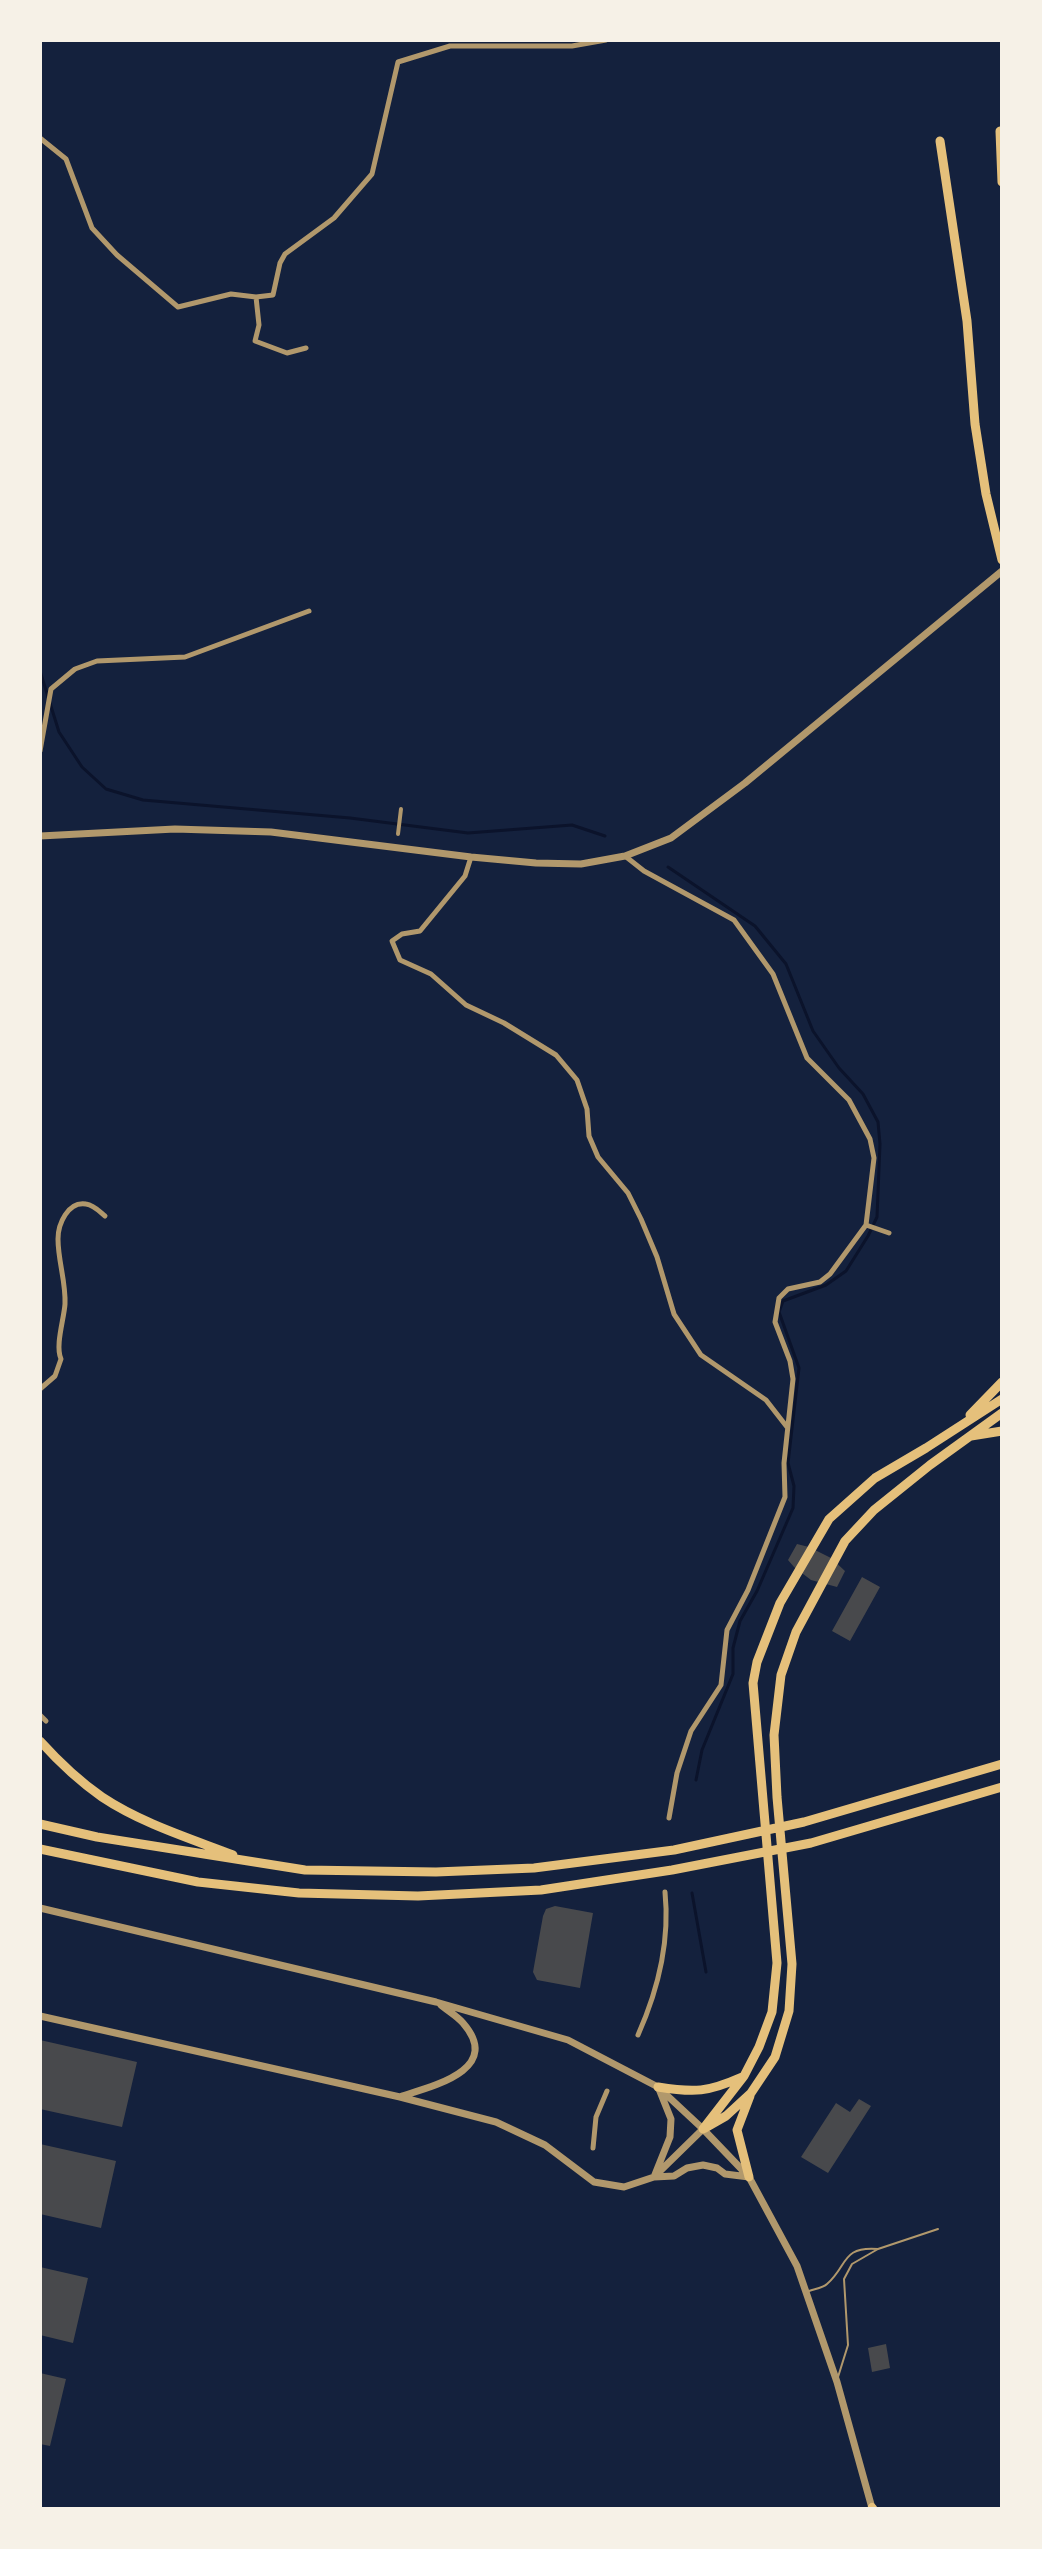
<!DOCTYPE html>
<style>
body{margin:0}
#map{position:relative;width:1042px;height:2549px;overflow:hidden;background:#14213d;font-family:"Open Sans",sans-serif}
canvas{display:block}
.frame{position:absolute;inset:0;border:42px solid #f6f1e7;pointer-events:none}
</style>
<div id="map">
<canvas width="1042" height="2549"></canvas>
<div class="frame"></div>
</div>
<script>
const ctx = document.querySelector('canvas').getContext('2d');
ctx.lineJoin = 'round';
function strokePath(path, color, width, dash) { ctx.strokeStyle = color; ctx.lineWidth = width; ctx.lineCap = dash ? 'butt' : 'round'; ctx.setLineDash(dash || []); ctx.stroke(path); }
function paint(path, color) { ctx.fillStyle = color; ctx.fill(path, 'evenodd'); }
const stream = new Path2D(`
 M40 671 59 732 82 767 106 789 143 800 350 818 468 833 572 825 605 836
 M668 867 755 926 786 964 813 1031 839 1068 863 1094 878 1122 880 1144 877 1217 868 1236 846 1271 826 1285 783 1301 779 1312 799 1368 788 1463 794 1486 793 1508 757 1591 740 1621 733 1648V1674L702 1750 696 1780
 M692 1893 706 1972`);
const building = new Path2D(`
 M797 1544 809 1547 831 1558 845 1571 837 1587 811 1580 794 1567 788 1560Z
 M862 1577 880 1587 850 1641 832 1631Z
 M555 1906 593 1913 580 1988 537 1980 533 1972 543 1916 546 1909Z
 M40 2040 137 2062 122 2127 40 2109Z
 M859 2099 871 2106 828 2173 801 2157 836 2103 850 2112Z
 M40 2144 116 2161 101 2228 40 2214Z
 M40 2267 88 2278 73 2343 40 2335Z
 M886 2344 890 2368 872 2372 868 2348Z
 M40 2373 66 2379 50 2446 40 2444Z`);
const service = new Path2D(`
 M809 2291C814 2289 823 2288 827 2284 848 2266 841 2246 878 2249
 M838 2377 848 2345 844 2279 852 2264 878 2249 938 2229`);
const pedestrian = new Path2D(`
 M398 834 401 809`);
const minor = new Path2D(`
 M40 138 66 159 92 228 117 255 178 307 231 294 256 297 273 295 280 263 285 254 334 218 372 174 398 62 450 46H572L606 40
 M256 297 259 325 255 341 287 353 306 348
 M40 751 51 689 75 669 97 661 185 657 309 611
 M625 856 644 871 734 920 773 974 807 1058 849 1100 870 1139 874 1158 866 1225 830 1274 820 1282 788 1289 779 1298 775 1322 790 1361 793 1379 784 1463 785 1497 748 1590 727 1630 721 1685 691 1731 677 1773 669 1818
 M471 857 465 876 420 931 402 934 392 941 400 960 431 974 466 1005 504 1023 556 1055 577 1080 587 1109 589 1136 598 1157 628 1193 641 1219 657 1257 674 1314 701 1355 766 1400 787 1427
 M866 1225 889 1233
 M40 1389 55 1376 61 1359C55 1346 64 1319 65 1304 66 1282 58 1261 58 1239 58 1224 68 1201 86 1204 94 1205 100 1212 105 1216
 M40 1715 46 1721
 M638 2035C658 1990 670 1941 665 1892
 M593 2148 596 2117 607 2091`);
const tertiary = new Path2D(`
 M40 836 175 829 271 832 471 857 536 863 581 864 625 856 671 838 745 783 1002 571
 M40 1908 436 2002 568 2040 658 2087 703 2129 749 2177 797 2266 837 2382 872 2508
 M40 2016 400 2097 496 2122 545 2145 594 2182 624 2187 654 2177 703 2129
 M659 2089 671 2119 670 2137 654 2177 674 2176 687 2168 703 2165 717 2168 725 2174 749 2177
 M402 2096C434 2086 503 2069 463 2023 457 2016 448 2011 441 2005`);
const primary = new Path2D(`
 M872 2507 873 2508`);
const motorway = new Path2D(`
 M1000 131 1002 182
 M940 141 967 321 975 424 986 494 1002 560
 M970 1415 1002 1382
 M971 1436 1002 1431
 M40 1741C59 1762 79 1781 102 1797 141 1823 189 1838 233 1855
 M40 1824 97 1837 305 1870 436 1872 534 1868 674 1850 804 1822 1002 1764
 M40 1849 198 1882 299 1893 418 1896 541 1890 672 1870 811 1843 1002 1787
 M658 2087C695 2093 708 2092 742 2077
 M705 2128 726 2116 751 2093 775 2057 789 2011 792 1964 777 1797 774 1735 781 1675 796 1632 845 1541 874 1510 930 1465 1002 1413
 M703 2129 744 2076 759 2047 772 2012 777 1963 753 1683 757 1662 780 1603 829 1519 875 1478 926 1448 1002 1399
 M749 2177 737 2130 750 2096`);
strokePath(stream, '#0b132b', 3);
paint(building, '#48494c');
strokePath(service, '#b1986c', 2);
strokePath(pedestrian, '#b1986c', 4);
strokePath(minor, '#b1986c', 5);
strokePath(tertiary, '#b1986c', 7);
strokePath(primary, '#e5c07b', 8);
strokePath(motorway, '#e5c07b', 9);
</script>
